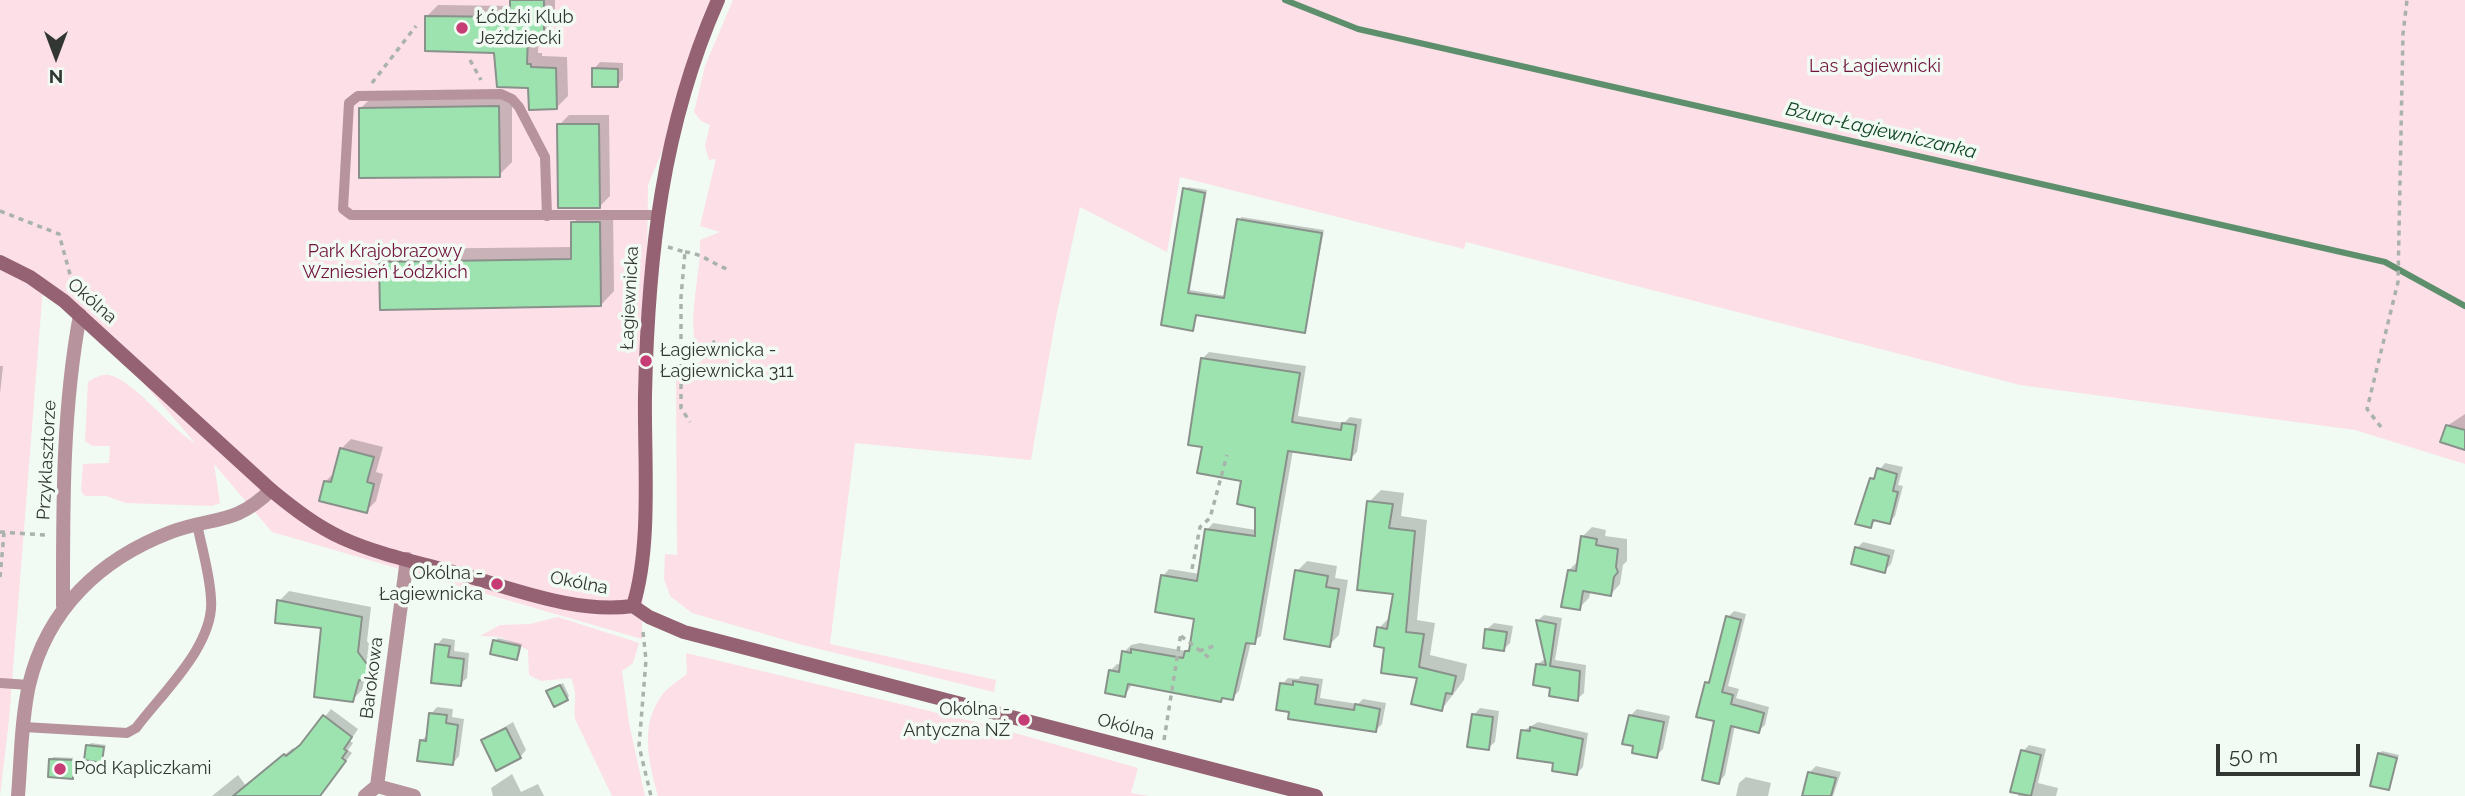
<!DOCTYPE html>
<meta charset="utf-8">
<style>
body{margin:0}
#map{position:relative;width:2465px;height:796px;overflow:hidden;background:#f1fbf3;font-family:Raleway,sans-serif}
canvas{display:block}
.north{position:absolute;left:21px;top:21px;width:70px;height:70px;-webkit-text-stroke:5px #f1fbf3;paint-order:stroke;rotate:180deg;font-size:19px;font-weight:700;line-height:28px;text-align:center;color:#333734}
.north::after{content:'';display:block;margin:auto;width:24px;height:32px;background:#333734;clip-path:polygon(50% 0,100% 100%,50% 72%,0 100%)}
.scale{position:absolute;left:2216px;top:744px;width:144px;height:32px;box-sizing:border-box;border:4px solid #333734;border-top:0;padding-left:9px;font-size:21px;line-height:24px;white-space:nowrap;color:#333734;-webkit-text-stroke:5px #f1fbf3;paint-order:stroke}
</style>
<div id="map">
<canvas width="2465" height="796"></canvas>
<div class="north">N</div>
<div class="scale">50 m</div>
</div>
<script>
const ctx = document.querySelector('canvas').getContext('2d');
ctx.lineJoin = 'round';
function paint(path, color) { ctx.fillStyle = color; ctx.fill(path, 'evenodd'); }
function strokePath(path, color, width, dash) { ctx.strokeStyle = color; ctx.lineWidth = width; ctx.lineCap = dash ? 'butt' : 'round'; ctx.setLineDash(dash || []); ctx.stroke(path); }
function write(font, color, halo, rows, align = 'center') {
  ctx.font = font + ' Raleway,sans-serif'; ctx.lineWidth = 7; ctx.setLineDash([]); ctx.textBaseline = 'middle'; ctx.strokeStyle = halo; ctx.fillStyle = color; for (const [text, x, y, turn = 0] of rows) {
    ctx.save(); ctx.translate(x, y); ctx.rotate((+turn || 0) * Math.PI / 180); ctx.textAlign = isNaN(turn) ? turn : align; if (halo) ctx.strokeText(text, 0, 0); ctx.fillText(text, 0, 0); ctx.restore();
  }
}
const green = new Path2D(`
 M0 0H725L648 185 642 639 272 532 214 464 220 503 212 506 126 503 106 496H85L81 491 83 464 109 463 110 446H92L85 441 88 382C95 378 101 374 109 375 134 380 171 430 195 443L67 294 43 287 9 720 0 796Z
 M733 0H2465V464L2355 430 2020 385 1466 242 1464 249 1180 177 1167 252 1080 207 1056 317 1031 460 855 443 830 644 996 680 994 692 799 644 692 613 670 596 664 579 665 554 677 555 676 378H686L688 370 703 360C682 333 702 274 700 240L720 232 700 226 716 159 709 160 705 146 710 125 701 121 694 112 705 66Z
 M558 617 639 643 633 663 622 671 629 723 645 796H612L575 719C573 700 579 699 571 678L541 681 529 675 528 650 500 637 480 636 500 625 530 624Z
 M686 653 976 722 1138 768 1131 793 1149 796H658C649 763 639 726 662 695 668 687 679 680 687 674Z`);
const shadow = new Path2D(`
 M511 0H555V20L543 32H539L538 53H542V56L567 57 568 96 556 108 530 86 496 51 427 16 438 5 512 6Z
 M600 62 623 63V79L617 86 594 69Z
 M512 94V162L499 175 361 108 374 95Z
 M569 115H609L610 196 600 206 559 125Z
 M1188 187 1207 190 1190 290 1226 296 1241 217 1324 230 1305 331 1198 313 1193 329 1163 323Z
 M586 210H613L614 291 601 305 381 262 394 249 573 247V223Z
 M1209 352 1306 366 1298 416 1344 423 1350 417 1362 419 1357 452 1350 459 1293 450 1261 636 1251 642 1239 691 1232 698 1224 697 1221 701 1133 683 1125 695 1110 671 1117 664 1122 665 1124 652 1131 645 1140 643 1186 651 1191 647 1196 617 1163 576 1169 569 1200 574 1207 530 1213 523 1256 530V506L1243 480 1204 446 1203 358Z
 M0 366H3L0 394Z
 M2465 414V449L2447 426Z
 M351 439 383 447 376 472 383 474 376 501 366 511 326 481 335 472 341 449Z
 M1885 463 1903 467 1898 485 1903 486 1895 516 1889 522 1877 519 1870 527 1872 479Z
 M1381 490 1404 493 1401 516 1427 520 1417 620 1435 623 1430 655 1467 664 1464 680 1442 709 1419 676 1386 646 1379 628 1391 616 1395 593 1369 502Z
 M1592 527 1606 530 1605 536 1627 539V561L1623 565 1620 584 1611 594 1591 590 1589 598 1579 608 1569 570 1579 560 1582 537Z
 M1863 542 1895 550 1891 564 1884 571 1857 548Z
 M1307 561 1337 566 1335 578 1348 580 1339 635 1329 645 1297 571Z
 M289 591 371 607 367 641 378 656 377 669 365 679 362 690 352 700 323 627 279 601Z
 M1734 611 1746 614 1728 686 1739 689 1736 698 1769 707 1765 725 1758 731 1735 725 1725 775 1719 782 1716 720 1706 683 1713 676 1728 617Z
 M1544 615 1562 618 1555 660 1586 665 1584 693 1577 699 1552 686 1538 664 1546 658 1537 621Z
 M1494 623 1513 626 1510 643 1504 649 1487 629Z
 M443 638 455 640 454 651 469 653 467 678 460 684 437 645Z
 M498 638 522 644 519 656 517 658 495 641Z
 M1301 676 1323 679 1320 698 1358 704 1363 699 1386 703 1382 724 1376 730 1291 711 1282 684 1288 678 1298 679Z
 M563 683 569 696 567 699 548 691Z
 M437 707 453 709 452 717 464 719 459 756 453 763 421 741 428 734 431 714Z
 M1480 708 1499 711 1495 742 1488 748 1474 715Z
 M331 709 358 729 350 741 353 743 348 750 352 753 319 796H212L238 775 246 786 293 748 295 750 305 742Z
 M1637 709 1670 716 1663 749 1656 756 1630 716Z
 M513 722 526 750 520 757 483 740Z
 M1538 722 1588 733 1583 767 1577 773 1555 762 1523 731Z
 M91 743 106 745 101 761 88 746Z
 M2029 745 2046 749 2038 783 2058 788 2056 796H2018L2023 751Z
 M2382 751 2399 755 2389 788 2379 754Z
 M53 757 76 758 75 774 72 777 51 760Z
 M1816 766 1841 772 1833 796H1814L1810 772Z
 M512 774 521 792 538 784 544 796H493L491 788Z
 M1746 777 1771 783 1768 796H1736L1739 783Z`);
const stream = new Path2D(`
 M1285 0 1358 29 2385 262 2465 306`);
const building = new Path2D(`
 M510 0H544V34H528L527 64H531V67L556 68 557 109 529 110 528 88 497 87 494 53 425 51V16L510 17Z
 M592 68 618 69V87H592Z
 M499 106 500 177 359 178V108Z
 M557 124H599L600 208H558Z
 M1183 188 1205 193 1188 293 1224 298 1237 219 1322 233 1305 333 1196 315 1193 331 1161 325Z
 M571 222H600L601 306 380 310 379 262 571 259Z
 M1201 358 1300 373 1292 422 1341 430 1342 423 1356 425 1351 460 1288 451 1255 644 1246 643 1233 700 1222 698 1221 702 1128 684 1125 697 1105 693 1109 670 1119 672 1122 651 1131 653V649L1183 658 1185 651H1189L1194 619 1155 612 1161 575 1197 581 1205 529 1255 536V508L1237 504 1241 481 1197 473 1202 447 1188 445Z
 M2446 425 2465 430V450L2440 442Z
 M340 448 374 457 367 482 374 484 367 513 319 501 324 481 331 482Z
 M1877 468 1897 474 1893 491 1898 492 1890 524 1873 520 1871 528 1855 524 1870 478 1874 479Z
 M1367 501 1393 504 1389 528 1415 531 1406 632 1424 634 1419 667 1456 676 1452 694 1446 693 1442 711 1411 704 1417 678 1381 673 1384 648 1374 646 1377 627 1387 629 1393 594 1357 590Z
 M1581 536 1597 539 1596 545 1618 549 1616 567 1618 572 1614 577 1611 596 1583 591 1580 610 1561 607 1568 570 1576 571Z
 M1855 547 1889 556 1885 573 1851 564Z
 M1295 570 1328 576 1326 587 1339 589 1330 647 1284 639Z
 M277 600 362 617 358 652 369 667 368 681 359 680 353 702 314 697 321 628 275 623Z
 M1726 616 1741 620 1722 692 1733 695 1731 704 1764 713 1759 733 1731 726 1719 784 1702 780 1714 721 1696 717 1705 682 1709 683Z
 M1536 620 1556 624 1550 666 1580 671 1578 701 1549 696 1550 688 1533 685 1536 664 1546 665Z
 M1485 629 1507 632 1504 651 1483 648Z
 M493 640 520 646 517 660 490 654Z
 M435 644 450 646 448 657 464 659 461 686 431 683Z
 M1293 681 1318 685 1315 704 1354 710 1355 704 1380 709 1376 732 1288 719 1289 712 1276 710 1280 683 1293 685Z
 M560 685 568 700 554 707 546 691Z
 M429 713 447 715 446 723 458 725 453 765 417 761 420 740 426 741Z
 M1472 714 1493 717 1489 750 1467 747Z
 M323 715 352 737 344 749 347 751 342 758 346 761 320 796H233L284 754 286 756 300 745Z
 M1629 715 1664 722 1657 758 1632 753 1633 746 1622 744Z
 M1530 727 1583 739 1577 775 1552 771 1553 763 1517 758 1521 730 1530 731Z
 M506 728 521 758 496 771 481 740Z
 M86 745 104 747 102 763 84 760Z
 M2021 750 2041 755 2031 796 2010 792Z
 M2378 753 2397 758 2389 790 2370 786Z
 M49 759 74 760 73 779 48 777Z
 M1808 772 1836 778 1831 796H1802Z`);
const path = new Path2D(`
 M470 60 481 80
 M372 83 416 26
 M0 211 59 234 74 289
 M668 247 685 252 681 297V408L690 422
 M685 252C703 253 714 266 731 270
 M682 368 715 341
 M2381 427 2367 409 2398 282 2403 34 2407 0
 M0 532 45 535
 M1192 569 1200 527 1210 518 1227 455
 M0 577 4 533
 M643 632 646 660 639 746 651 796
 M1181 636 1212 660
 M1199 651 1217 645
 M1164 740 1181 633`);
const lane = new Path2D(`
 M547 216 545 157 519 107 512 99 501 94 358 96 349 103 343 209 351 215H656
 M0 683 29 685
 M24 727 127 733 136 728C162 693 215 645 211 599 210 575 202 549 197 524`);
const street = new Path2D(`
 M63 606C63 510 62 411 80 315
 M377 786 414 796
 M18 796C21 760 21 721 29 685 47 609 100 559 171 532 214 516 234 526 271 490
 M365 796 377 786 407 559`);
const secondary = new Path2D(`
 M0 262 30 277 64 301 271 490C293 508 316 526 342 538 379 555 421 563 460 574 515 589 576 614 633 606L649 617 684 632 1316 796
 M633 606C652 546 644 459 645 395 648 257 662 127 718 0`);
const markers = [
 [462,28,7,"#c63c75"],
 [646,361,7,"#c63c75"],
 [497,584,7,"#c63c75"],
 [1024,720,7,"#c63c75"],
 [60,769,7,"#c63c75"]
];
const poiNames = [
 ["Łódzki Klub",476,18],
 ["Jeździecki",476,39],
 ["Łagiewnicka -",660,351],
 ["Łagiewnicka 311",660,372],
 ["Okólna -",483,574,"right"],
 ["Łagiewnicka",483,595,"right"],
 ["Okólna -",1010,710,"right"],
 ["Antyczna NŻ",1010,731,"right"],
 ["Pod Kapliczkami",74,769]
];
const parkNames = [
 ["Las Łagiewnicki",1875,67],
 ["Park Krajobrazowy",385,252],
 ["Wzniesień Łódzkich",385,273]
];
const streetNames = [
 ["Łagiewnicka",630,298,-87],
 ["Okólna",92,301,41],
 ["Przyklasztorze",47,460,-87],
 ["Okólna",579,583,11],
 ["Barokowa",372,678,-83],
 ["Okólna",1126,727,15]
];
const waterNames = [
 ["Bzura-Łagiewniczanka",1881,131,13]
];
paint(green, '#fcdfe7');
paint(shadow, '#0003');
strokePath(stream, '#5e8f6c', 6);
paint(building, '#9de3af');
strokePath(building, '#88918a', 2);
strokePath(path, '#aab2ac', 3.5, [5, 5]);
strokePath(lane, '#b6939d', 10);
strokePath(street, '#b6939d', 14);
strokePath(secondary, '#946272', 14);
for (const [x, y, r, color] of markers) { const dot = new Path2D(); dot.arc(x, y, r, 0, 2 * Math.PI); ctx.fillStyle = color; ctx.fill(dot); strokePath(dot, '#f1fbf3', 2.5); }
write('18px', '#333734', '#f1fbf3', poiNames, 'left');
write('18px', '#70133d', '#f1fbf3', parkNames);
write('18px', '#333734', '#f1fbf3', streetNames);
write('italic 19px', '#104524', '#f1fbf3', waterNames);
</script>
